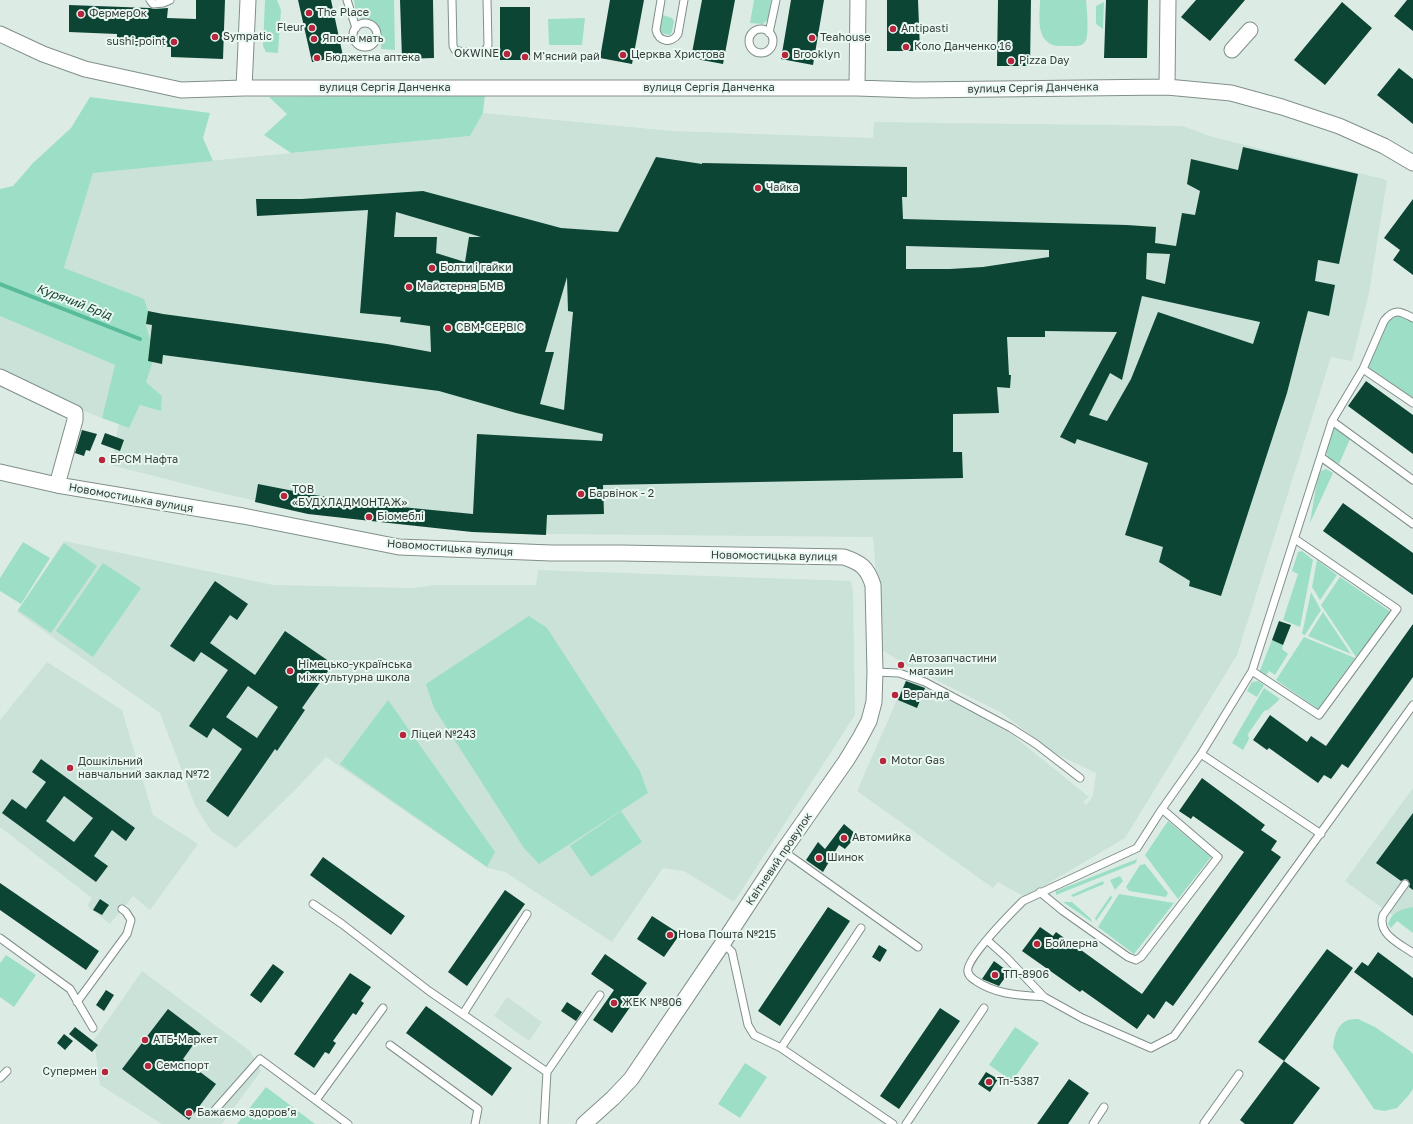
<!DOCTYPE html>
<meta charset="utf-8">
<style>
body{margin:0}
canvas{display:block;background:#dcece5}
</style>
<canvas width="1413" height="1124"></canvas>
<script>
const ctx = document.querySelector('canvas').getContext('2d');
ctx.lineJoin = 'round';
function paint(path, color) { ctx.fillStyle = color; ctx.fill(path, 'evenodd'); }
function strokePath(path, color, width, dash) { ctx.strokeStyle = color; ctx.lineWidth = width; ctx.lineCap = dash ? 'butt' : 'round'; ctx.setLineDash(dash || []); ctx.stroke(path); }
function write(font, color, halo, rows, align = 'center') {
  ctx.font = font + ' "Golos Text",sans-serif'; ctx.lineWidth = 4; ctx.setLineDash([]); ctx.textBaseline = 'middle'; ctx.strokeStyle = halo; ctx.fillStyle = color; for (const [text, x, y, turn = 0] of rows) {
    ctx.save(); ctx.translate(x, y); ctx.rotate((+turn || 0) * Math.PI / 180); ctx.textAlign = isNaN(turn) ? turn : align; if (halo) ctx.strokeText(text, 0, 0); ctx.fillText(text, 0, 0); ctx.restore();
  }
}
const built = new Path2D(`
 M483 113 672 131 873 138 874 122 1182 126 1213 137 1387 180 1369 293 1352 361 1331 357 1237 655 1125 838 1025 897 998 882 993 888 857 791 907 677 1011 734 1089 797 1083 802 1086 805 1093 796 1096 773 1052 752 1002 713 908 666 882 650 873 537 551 534 472 531 308 513 217 492 111 465 119 423 129 427 140 405 161 411 162 396 146 382 153 363 148 361 150 340 146 324 148 311 63 272 93 172 470 136Z
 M0 316 115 365 102 418 0 379Z
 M64 541 273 585 412 588 435 585H536L538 570 851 581 853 592 855 715 734 902 684 871 663 868 612 942 505 872 488 868 326 757 297 788 236 848 211 831 195 805 160 713 17 612Z
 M47 662 122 710 153 815 198 844 150 910 133 896 110 924 87 906 92 898 0 827V720Z
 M1413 788V930L1345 881Z
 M142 971 250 1051 261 1071 222 1124H162L100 1085 94 1040Z
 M507 997 542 1022 529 1041 494 1016Z`);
const green = new Path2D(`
 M265 0H277L281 10 278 53 266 52 263 46Z
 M354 0H394L395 50 381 49C381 39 383 27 373 22 369 20 363 21 360 18 355 15 355 5 354 0Z
 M754 0H771L768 19 763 24 750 23Z
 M1040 0H1086C1087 8 1089 34 1086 40 1083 47 1077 46 1070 46 1064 46 1054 47 1049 43 1036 35 1040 13 1040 0Z
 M1104 2 1103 29 1096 24V6Z
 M663 15 672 18 674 21 672 32 670 35 661 33C658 27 659 21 663 15Z
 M585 18 582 45H549L548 19Z
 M485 95 483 113 470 136 291 153 264 135 287 114 269 97Z
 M90 97 210 113 203 138 213 161 93 173 64 268 144 299 148 311 146 324 150 340 148 361 153 362 146 382 162 396 161 411 140 405 129 428 102 418 115 365 0 316V189L13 186 33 163 71 128Z
 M1395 315H1401L1413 322V398L1369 368 1367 365 1385 322Z
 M1337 428 1351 437 1339 464 1328 457 1326 452 1333 429Z
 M1326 469 1333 473 1310 523 1318 475 1321 471Z
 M23 542 50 558 21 604 0 591V578Z
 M64 543 97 566 51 633 18 610Z
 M1302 551 1313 560 1300 627 1283 620 1298 574 1292 571 1298 552Z
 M1317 560 1337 575 1320 600 1312 587Z
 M103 563 141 588 93 657 56 631Z
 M1340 577 1391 612 1356 657 1321 605Z
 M1311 592 1321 610 1305 635 1302 634Z
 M1323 612 1351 654 1308 636Z
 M529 616 547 628 640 771 648 793 539 864 524 848 434 708 426 684Z
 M1304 637 1355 658 1318 709 1276 680Z
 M1272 640 1283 645 1282 649 1288 654 1275 675 1269 671 1265 677 1259 673Z
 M1258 681 1264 685 1257 697 1247 691 1252 682Z
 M1264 688 1280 699 1268 710 1264 711 1248 734 1249 739 1243 750 1232 743Z
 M388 700 495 852 487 867 340 764Z
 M621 811 642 842 591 877 570 846Z
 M1168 821 1211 857 1178 899 1145 855Z
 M1137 859 1136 863 1056 895V891Z
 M1145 864 1168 893 1166 897 1129 891 1126 887 1140 865Z
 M1120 876 1123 881 1115 890 1110 880Z
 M1103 881 1104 884 1073 897 1071 895Z
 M1119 894 1174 903 1134 954 1098 927Z
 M1111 895 1112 898 1096 921 1095 918Z
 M1063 902H1072L1091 919 1092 922Z
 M1413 907V933L1397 921 1391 928 1388 924C1391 912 1402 909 1413 907Z
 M6 955 36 975 14 1007 0 997V963Z
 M1358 1019 1375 1027 1410 1051 1413 1054V1089L1408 1096 1397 1108 1384 1111 1374 1109 1333 1048C1334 1037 1337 1024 1348 1020 1351 1019 1355 1019 1358 1019Z
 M1015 1027 1039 1043 1012 1081 989 1065Z
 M745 1063 767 1077 740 1118 718 1104Z
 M266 1087 315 1124H237Z`);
const stream = new Path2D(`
 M0 284 140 339`);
const building = new Path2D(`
 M196 0H225L223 59 171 57V47L117 45V34L69 32V5L150 8 154 9 168 8 167 18 196 19Z
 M298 0H331L343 56 312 62Z
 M400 0H433L434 58 402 59Z
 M610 0H644L632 64 600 58Z
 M702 0H735L723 64 691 58Z
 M791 0H824L813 65 781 59Z
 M887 0H918L920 51H887Z
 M998 0H1031L1030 66H997Z
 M1106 0H1148L1147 58H1104Z
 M1196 0H1245L1210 41 1181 17Z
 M1407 0H1413V31L1394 16Z
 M1342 2 1372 28 1325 85 1294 60Z
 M500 7H530V60H500Z
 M1399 68 1413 79V124L1377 95Z
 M1243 147 1358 174 1339 264 1318 260 1315 281 1335 285 1329 316 1308 311 1287 393 1221 596 1189 586 1190 581 1159 562 1163 547 1125 535 1148 463 1077 439 1075 444 1060 437 1117 332 1045 331V337H1007L1009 375H1011L1010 388 997 387 999 413 953 414V452H962L963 478 603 485 604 514 547 515 546 535 472 532 389 523 308 514 255 502 258 484 314 495 391 506 473 514 477 434 602 441 603 434 516 413 439 391 163 355 162 364 148 361 152 325 146 324 148 311 163 314 387 344 431 352 430 326 400 322 401 317 360 313 368 210 257 216 256 199H302L423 191 561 228 618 232 656 157 702 164V163L907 167V197H902L903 219 1127 225 1156 227 1155 243 1176 246 1182 213 1195 215 1200 191 1187 184 1191 159 1238 170ZM396 212 481 237H469L465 262 436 253 437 237H394ZM906 246 1049 250V257L983 267 950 269H906ZM1147 253 1170 254 1165 284 1146 279ZM567 277 568 311 573 312 564 410 540 404 554 352H545ZM1142 296 1260 322 1253 344 1158 312 1131 379 1107 421 1089 415 1110 373 1122 380Z
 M1413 199V275L1393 260 1400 250 1384 238Z
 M1366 381 1413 415V454L1348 406Z
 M82 430 97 434 90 451 86 450 84 456 75 453Z
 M105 433 124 440 120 451 101 444Z
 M1343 503 1413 553V595L1323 531Z
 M215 581 248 604 237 620 230 615 210 643 255 675 285 631 333 664 302 708 305 710 277 751 275 749 228 817 206 801 242 749 213 728 207 738 189 726 228 670 201 652 194 662 170 646ZM248 686 278 707 257 738 226 717Z
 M1279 621 1291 625 1283 645 1272 640Z
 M1413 624V677L1348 768 1342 764 1331 779 1324 775 1318 783 1269 748 1267 750 1253 740 1270 715 1307 742 1311 736 1326 746Z
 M906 681 925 688 917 708 898 700Z
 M41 759 135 828 126 841 112 830 94 856 108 866 96 882 2 813 12 799 26 809 46 782 32 772ZM64 796 93 818 74 842 46 821Z
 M1202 778 1265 825 1261 830 1277 841 1271 850 1281 857 1173 1006 1166 1001 1154 1019 1148 1014 1137 1029 1082 990 1080 992 1022 951 1040 927 1053 936 1056 932 1142 994 1244 852 1193 816 1191 819 1179 811Z
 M1413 813V890L1409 887 1410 884 1408 880 1405 879 1401 881 1376 863Z
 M844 824 857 835 845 849 839 845 823 872 806 860 818 842 825 849Z
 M323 857 405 916 391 935 310 875Z
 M0 883 99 951 86 970 0 910Z
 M505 890 525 904 467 986 448 972Z
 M100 899 109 905 102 915 93 910Z
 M828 907 850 921 780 1026 758 1011Z
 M652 916 680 934 664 957 637 939Z
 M879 945 887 950 880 962 872 957Z
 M1327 949 1353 968 1284 1061 1258 1042Z
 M1378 952 1413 978V1016L1354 972 1362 962 1368 966Z
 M605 954 647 983 612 1033 593 1020 614 990 591 974Z
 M994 961 1009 972 999 986 982 979Z
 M273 964 284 972 261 1003 250 995Z
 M350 973 371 987 361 1001 364 1003 356 1015 353 1013 333 1041 336 1043 329 1054 325 1052 314 1068 294 1054Z
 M106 990 114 995 104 1011 96 1005Z
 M567 1002 582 1012 576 1021 561 1011Z
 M426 1006 512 1068 492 1096 406 1033Z
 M940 1008 960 1021 899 1109 880 1096Z
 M168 1009 201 1034 183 1059 216 1084 189 1120 122 1069Z
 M75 1027 98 1045 92 1052 69 1034Z
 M64 1034 73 1041 65 1050 57 1043Z
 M1284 1061 1320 1088 1293 1124H1245L1240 1120Z
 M986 1072 998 1079 990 1092 978 1084Z
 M1069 1079 1089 1093 1068 1124H1037Z`);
const lane = new Path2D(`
 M150 0 153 4 163 3 170 0
 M347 0 356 28
 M452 0 453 46 455 50C461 52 480 54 484 51 487 49 487 48 488 45L487 0
 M661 0 656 30C658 42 672 44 678 34L684 0
 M353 35a12 12 0 1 1 24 0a12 12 0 1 1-24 0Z
 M749 41a12 12 0 1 1 24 0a12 12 0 1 1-24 0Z
 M769 33 776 0
 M1363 369 1413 403
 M1332 421 1413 480
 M1321 457 1413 524
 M1252 671 1319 715 1397 609 1295 539
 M875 672 899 673 925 682 1011 728 1036 744 1080 778
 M1201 754 1321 834
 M783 851 918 947
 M1405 884 1383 915C1377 934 1400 944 1413 953
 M1040 892 1063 911 1128 957 1136 960 1141 957 1218 857 1162 809
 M313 904 342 924 429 991 547 1072
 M0 938 70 989 93 1028
 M987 940 1006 957 1044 997 1082 1018 1151 1048 1174 1036 1413 705
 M723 943 732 952 748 1025 754 1035 781 1048 893 1124
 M1044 997C1019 995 997 995 976 981 972 978 969 977 968 972 964 960 1013 911 1023 901L1137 848 1162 809 1201 754 1252 671 1332 421 1363 369 1384 321C1394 308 1400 311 1413 318
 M77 1002 127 934 131 920 126 912 122 909
 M463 1014 527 914
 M390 1045 478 1109 475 1124
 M781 1048 861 928
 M0 1078 7 1071
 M316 1100 383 1008
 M214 1111 260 1059 348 1124
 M1204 1123 1239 1074
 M544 1124 547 1072 600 995
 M906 1124 984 1008
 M1093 1124 1104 1107`);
const street = new Path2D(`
 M0 34 43 54 85 69 181 90 244 88H857L915 90 1167 87 1231 93 1282 107 1339 126 1384 146 1413 163
 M1232 50 1250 30
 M1167 87 1168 0
 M244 88 248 0
 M857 88 858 0
 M0 377 75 413V420L57 485
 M0 472 57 485 243 516 399 547 551 553H621L844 557C861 563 867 567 873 585L875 672 874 702 869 721 860 738 846 761 783 851 723 943 631 1079 613 1098 584 1124`);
const markers = [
 [309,13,4,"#b7263c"],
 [81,14,4,"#b7263c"],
 [312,28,4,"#b7263c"],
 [893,29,4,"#b7263c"],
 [215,37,4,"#b7263c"],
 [812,38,4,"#b7263c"],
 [314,39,4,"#b7263c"],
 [174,42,4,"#b7263c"],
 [906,47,4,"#b7263c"],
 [507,54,4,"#b7263c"],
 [623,55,4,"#b7263c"],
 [785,55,4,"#b7263c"],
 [525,57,4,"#b7263c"],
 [317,58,4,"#b7263c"],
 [1011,61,4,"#b7263c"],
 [758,188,4,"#b7263c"],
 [432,268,4,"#b7263c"],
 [409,287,4,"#b7263c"],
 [448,328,4,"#b7263c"],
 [102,460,4,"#b7263c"],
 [581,494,4,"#b7263c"],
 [284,496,4,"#b7263c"],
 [369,517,4,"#b7263c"],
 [901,665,4,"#b7263c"],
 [290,671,4,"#b7263c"],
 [895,695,4,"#b7263c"],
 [403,735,4,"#b7263c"],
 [883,761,4,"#b7263c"],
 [70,768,4,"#b7263c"],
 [844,838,4,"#b7263c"],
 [819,858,4,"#b7263c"],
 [670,935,4,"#b7263c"],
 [1037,944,4,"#b7263c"],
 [995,975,4,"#b7263c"],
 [614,1003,4,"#b7263c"],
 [145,1040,4,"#b7263c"],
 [148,1066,4,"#b7263c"],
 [105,1072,4,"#b7263c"],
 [989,1082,4,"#b7263c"],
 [189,1113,4,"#b7263c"]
];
const poiNames = [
 ["The Place",317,13],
 ["ФермерОк",89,14],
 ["Fleur",304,28,"right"],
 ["Antipasti",901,29],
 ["Sympatic",223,37],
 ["Teahouse",820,38],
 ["Япона мать",322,39],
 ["sushi-point",166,42,"right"],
 ["Коло Данченко 16",914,47],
 ["OKWINE",499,54,"right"],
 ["Церква Христова",631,55],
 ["Brooklyn",793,55],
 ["М'ясний рай",533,57],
 ["Бюджетна аптека",325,58],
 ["Pizza Day",1019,61],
 ["Чайка",766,188],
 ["Болти і гайки",440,268],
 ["Майстерня БМВ",417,287],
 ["СВМ-СЕРВІС",456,328],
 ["БРСМ Нафта",110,460],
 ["ТОВ",292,490],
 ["«БУДХЛАДМОНТАЖ»",292,503],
 ["Барвінок - 2",589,494],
 ["Біомеблі",377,517],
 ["Автозапчастини",909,659],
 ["магазин",909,672],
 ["Німецько-українська",298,665],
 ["міжкультурна школа",298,678],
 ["Веранда",903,695],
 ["Ліцей №243",411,735],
 ["Motor Gas",891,761],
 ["Дошкільний",78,762],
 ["навчальний заклад №72",78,775],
 ["Автомийка",852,838],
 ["Шинок",827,858],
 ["Нова Пошта №215",678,935],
 ["Бойлерна",1045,944],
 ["ТП-8906",1003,975],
 ["ЖЕК №806",622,1003],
 ["АТБ-Маркет",153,1040],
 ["Семспорт",156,1066],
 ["Супермен",97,1072,"right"],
 ["Тп-5387",997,1082],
 ["Бажаємо здоровʼя",197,1113]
];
const streetNames = [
 ["вулиця Сергія Данченка",385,88],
 ["вулиця Сергія Данченка",709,88],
 ["вулиця Сергія Данченка",1033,88,-1],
 ["Новомостицька вулиця",131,498,10],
 ["Новомостицька вулиця",450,548,4],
 ["Новомостицька вулиця",774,556,1],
 ["Квітневий провулок",779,859,-56]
];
const waterNames = [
 ["Курячий Брід",74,302,21]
];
paint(built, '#cae2d8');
paint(green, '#9ddfc6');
strokePath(stream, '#58bb9a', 4);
paint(building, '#0d4535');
strokePath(lane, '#818f89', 9);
strokePath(street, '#818f89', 17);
strokePath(lane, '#fff', 7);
strokePath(street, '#fff', 15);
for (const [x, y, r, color] of markers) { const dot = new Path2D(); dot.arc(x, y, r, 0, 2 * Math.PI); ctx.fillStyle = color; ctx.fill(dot); strokePath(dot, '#e9f9f2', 1.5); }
write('11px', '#373d3b', '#e9f9f2', poiNames, 'left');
write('11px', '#373d3b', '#e9f9f2', streetNames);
write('italic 12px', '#123e30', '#e9f9f2', waterNames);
</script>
